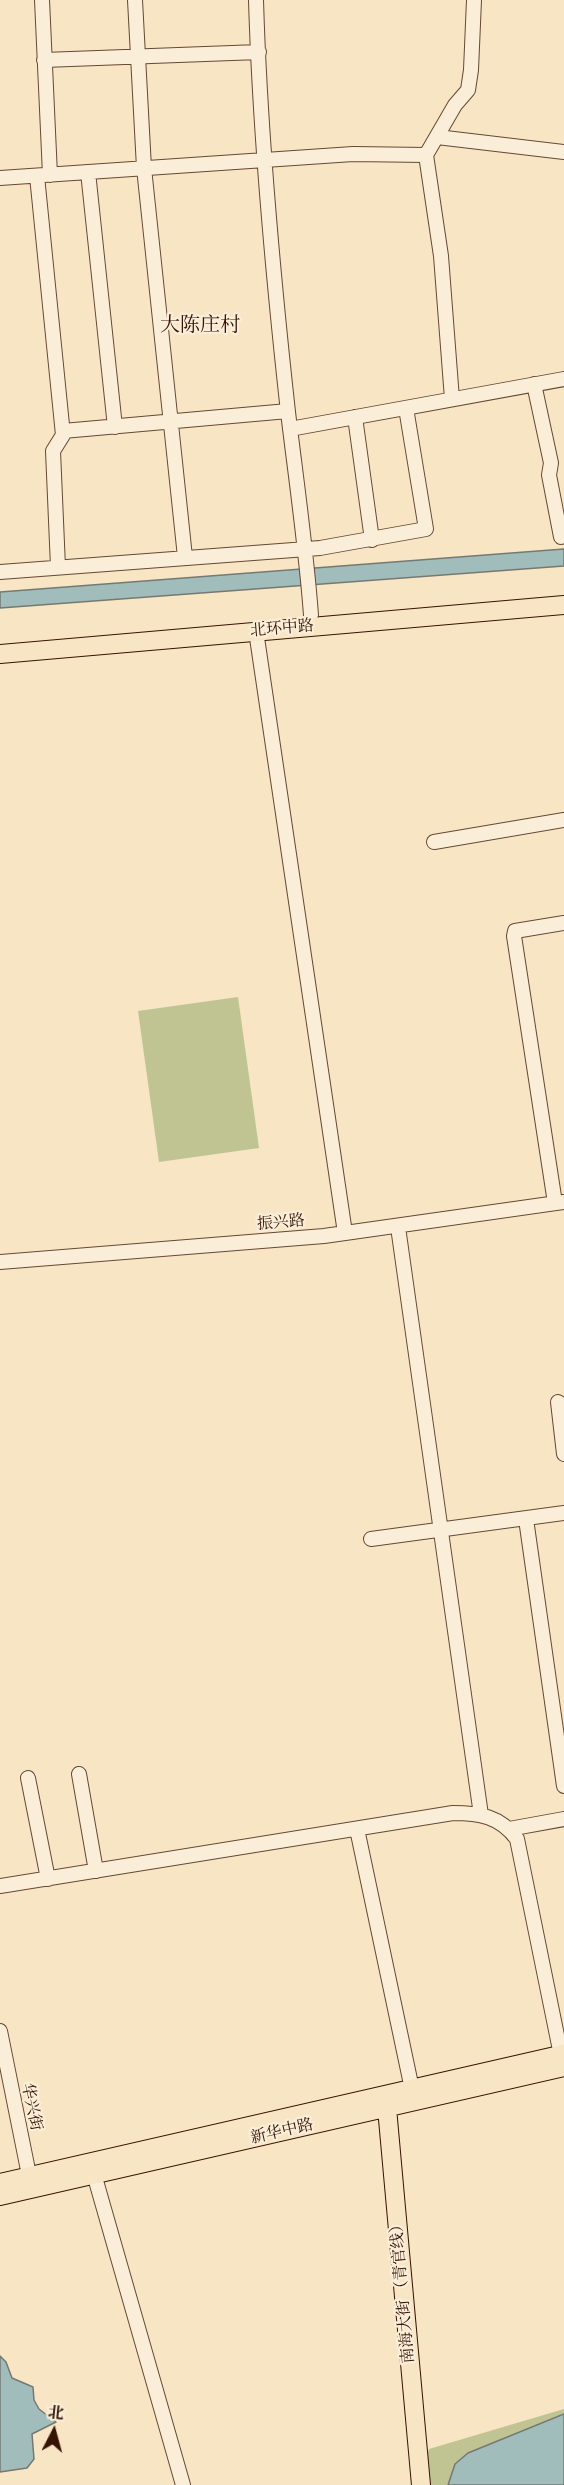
<!DOCTYPE html>
<meta charset="utf-8">
<style>
body{margin:0}
#map{position:relative;width:564px;height:2485px;overflow:hidden;background:#f7e5c4;font-family:"IM FELL French Canon","Noto Serif SC",serif}
canvas{display:block}
.north{position:absolute;left:24px;top:2401px;width:60px;height:60px;-webkit-text-stroke:4px #faeed9;paint-order:stroke;rotate:6deg;font-size:16px;font-weight:700;line-height:24px;text-align:center;color:#351404}
.north::after{content:'';display:block;margin:auto;width:21px;height:27px;background:#351404;clip-path:polygon(50% 0,100% 100%,50% 72%,0 100%)}
</style>
<div id="map">
<canvas width="564" height="2485"></canvas>
<div class="north">北</div>
</div>
<script>
const ctx = document.querySelector('canvas').getContext('2d');
ctx.lineJoin = 'round';
function paint(path, color) { ctx.fillStyle = color; ctx.fill(path, 'evenodd'); }
function strokePath(path, color, width, dash) { ctx.strokeStyle = color; ctx.lineWidth = width; ctx.lineCap = dash ? 'butt' : 'round'; ctx.setLineDash(dash || []); ctx.stroke(path); }
function write(font, color, halo, rows, align = 'center') {
  ctx.font = font + ' "IM FELL French Canon","Noto Serif SC",serif'; ctx.lineWidth = 4.5; ctx.setLineDash([]); ctx.textBaseline = 'middle'; ctx.strokeStyle = halo; ctx.fillStyle = color; for (const [text, x, y, turn = 0] of rows) {
    ctx.save(); ctx.translate(x, y); ctx.rotate((+turn || 0) * Math.PI / 180); ctx.textAlign = isNaN(turn) ? turn : align; if (halo) ctx.strokeText(text, 0, 0); ctx.fillText(text, 0, 0); ctx.restore();
  }
}
const green = new Path2D(`
 M238 997 259 1148 159 1162 138 1011Z
 M564 2409V2485H429L426 2459 429 2449Z`);
const water = new Path2D(`
 M564 549V566L0 608V592Z
 M0 2356 6 2362 12 2378 33 2387 34 2400 39 2409 56 2422 32 2434 34 2459 27 2468 0 2472Z
 M564 2414V2485H448L455 2464 468 2453Z`);
const minor = new Path2D(`
 M42 0 50 175
 M135 0 144 168 185 557
 M256 0C260 137 273 276 288 412 296 479 306 547 311 615
 M44 60 259 52
 M437 137 564 152
 M426 155 441 256 452 399
 M88 172 115 427
 M37 176 63 435 53 451 58 567
 M0 178 353 154 426 155 455 105 468 90 471 70 474 0
 M534 384 551 463 549 475 561 537
 M355 417 372 540
 M290 429 564 379
 M63 431 288 411
 M0 572 320 548 426 529 406 408
 M256 631 345 1233
 M434 842 564 820
 M555 1203 514 936 515 931 564 923
 M398 1227 481 1815
 M0 1262 324 1236 564 1202
 M558 1402 564 1454
 M526 1519 564 1786
 M371 1539 564 1513
 M79 1774 96 1871
 M28 1778 48 1879
 M357 1829 412 2089
 M509 1829 564 1819
 M0 1886 453 1813C479 1813 500 1816 517 1839L561 2055
 M0 2031 31 2185
 M94 2174 183 2485`);
const major = new Path2D(`
 M0 654 564 605
 M386 2097 421 2485
 M0 2183 564 2054
 M0 2196 564 2067`);
const streetNames = [
 ["北环中路",282,629,-5],
 ["振兴路",281,1223,-5],
 ["华兴街",31,2107,78],
 ["新华中路",282,2132,-13],
 ["南海大街 （青官线）",403,2290,-95]
];
const quarterNames = [
 ["大陈庄村",200,326]
];
paint(green, '#bfc492');
paint(water, '#a0bdbc');
strokePath(water, '#757972', 1.5);
strokePath(minor, '#664834', 16);
strokePath(major, '#351404', 20);
strokePath(minor, '#faeed9', 14);
strokePath(major, '#f7e5c4', 18);
write('16px', '#351404', '#faeed9', streetNames);
write('20px', '#351404', '#faeed9', quarterNames);
</script>
